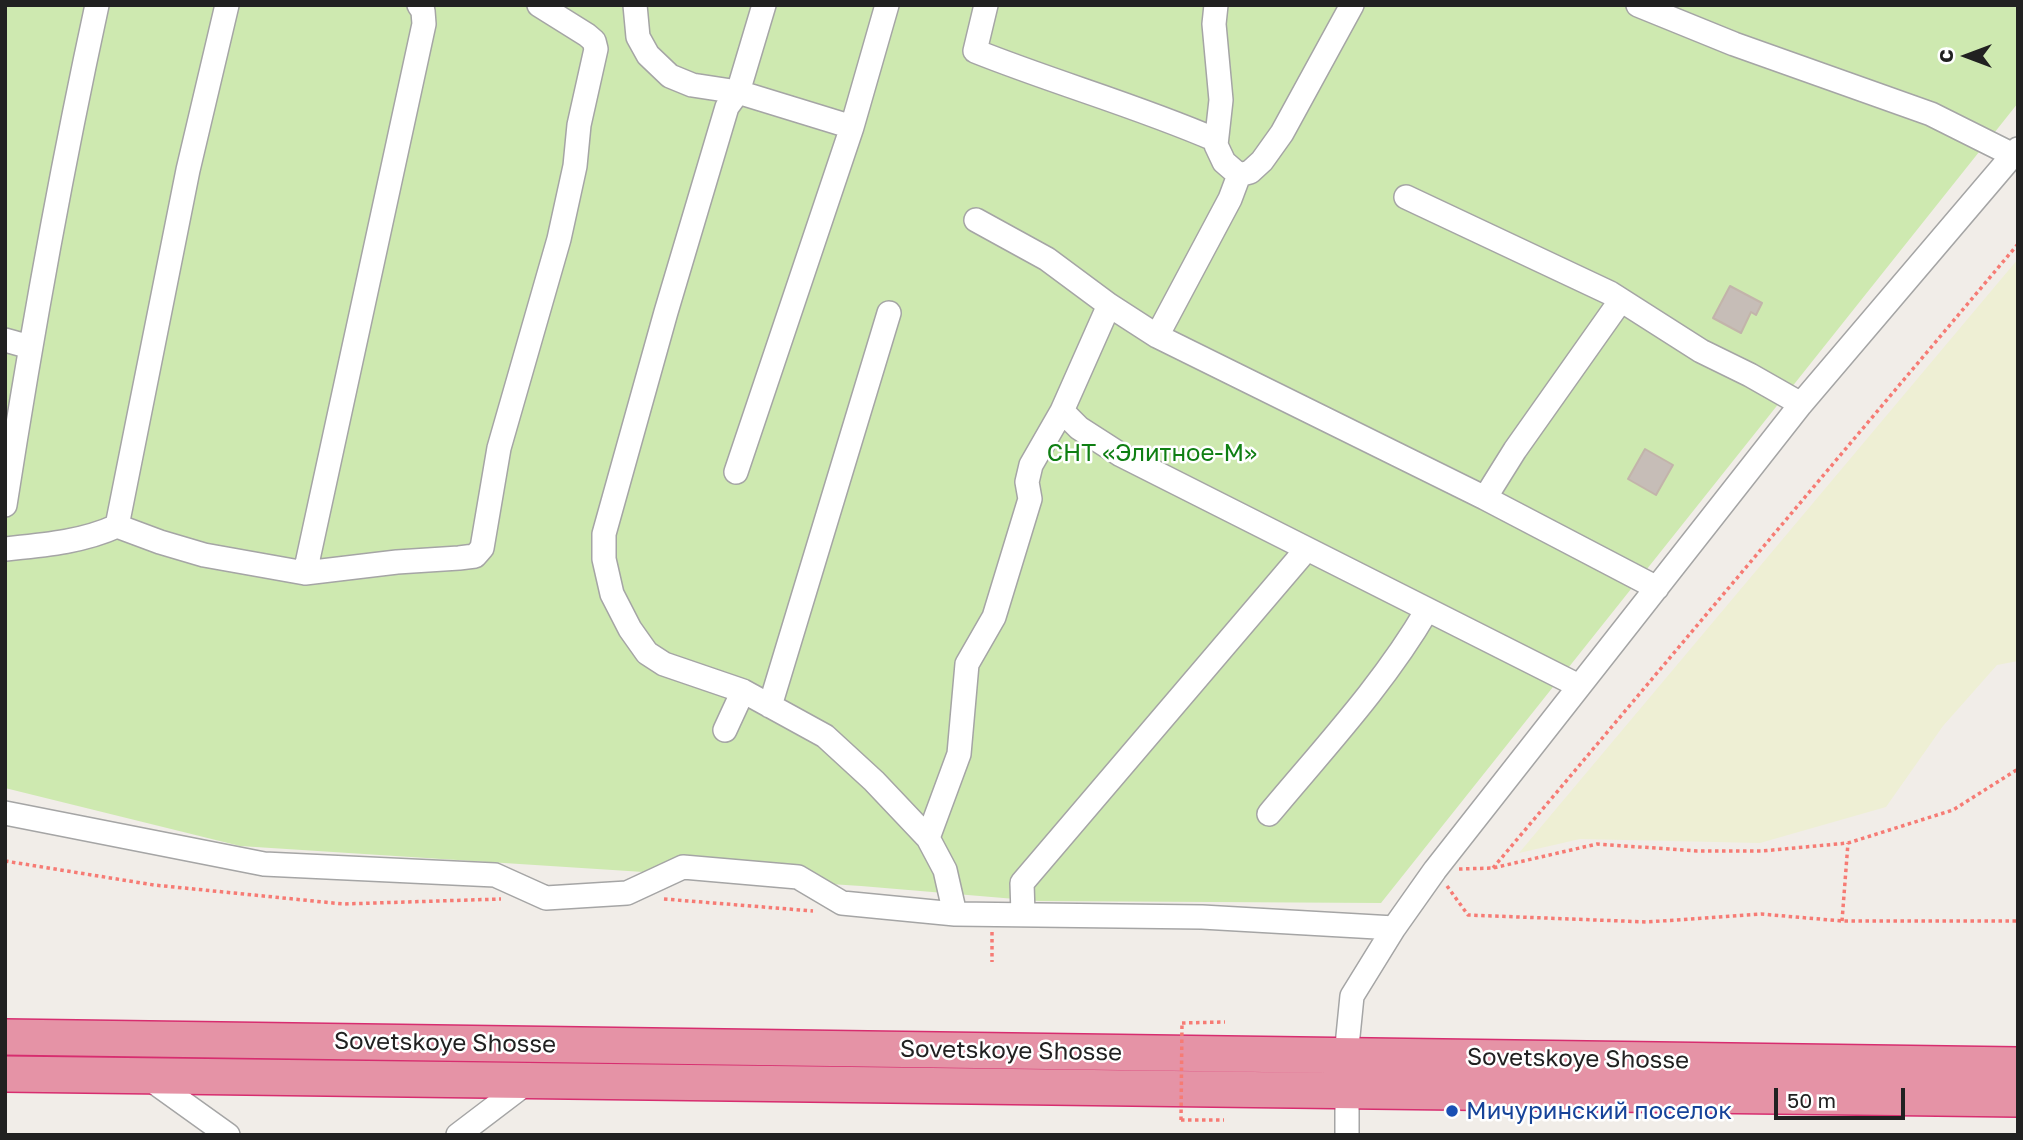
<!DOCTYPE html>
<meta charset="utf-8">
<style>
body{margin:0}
#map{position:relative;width:2023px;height:1140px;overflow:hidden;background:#f1ede8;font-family:"Golos Text",sans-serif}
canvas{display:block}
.frame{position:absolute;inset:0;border:7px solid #212121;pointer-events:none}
.north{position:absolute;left:1932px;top:21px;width:70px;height:70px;-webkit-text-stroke:5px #fff;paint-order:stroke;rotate:270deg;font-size:19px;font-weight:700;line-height:28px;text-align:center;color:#212121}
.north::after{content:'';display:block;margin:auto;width:24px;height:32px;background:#212121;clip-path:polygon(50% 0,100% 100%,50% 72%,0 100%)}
.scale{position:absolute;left:1774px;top:1088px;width:131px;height:32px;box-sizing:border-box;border:4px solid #212121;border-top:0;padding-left:9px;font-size:21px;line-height:24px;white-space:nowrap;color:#212121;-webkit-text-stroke:5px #fff;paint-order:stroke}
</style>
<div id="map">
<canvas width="2023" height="1140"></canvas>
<div class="frame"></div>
<div class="north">С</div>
<div class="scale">50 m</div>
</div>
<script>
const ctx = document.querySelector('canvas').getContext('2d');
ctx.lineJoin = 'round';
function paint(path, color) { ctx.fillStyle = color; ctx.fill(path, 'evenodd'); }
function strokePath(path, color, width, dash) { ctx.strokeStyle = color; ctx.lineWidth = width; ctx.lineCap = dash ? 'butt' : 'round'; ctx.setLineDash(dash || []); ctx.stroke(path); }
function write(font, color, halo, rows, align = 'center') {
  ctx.font = font + ' "Golos Text",sans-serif'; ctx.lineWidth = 5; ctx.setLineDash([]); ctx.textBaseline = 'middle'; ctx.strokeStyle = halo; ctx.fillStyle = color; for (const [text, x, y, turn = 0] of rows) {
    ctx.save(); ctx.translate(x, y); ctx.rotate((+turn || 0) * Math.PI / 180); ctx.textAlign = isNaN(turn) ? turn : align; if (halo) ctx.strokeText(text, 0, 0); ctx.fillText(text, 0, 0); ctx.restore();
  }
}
const farmland = new Path2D(`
 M2018 259V661L1997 665 1943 726 1886 807 1760 843 1580 839 1519 853Z`);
const grass = new Path2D(`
 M5 5H2018V103L1381 903 1039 901 861 886 240 846 5 788Z`);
const building = new Path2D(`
 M1730 286 1762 303 1756 315 1751 312 1741 333 1713 318Z
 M1645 449 1673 465 1656 495 1628 479Z`);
const path = new Path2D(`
 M5 861 154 885 343 904 501 899
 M1493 868 2018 244
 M1459 869 1493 868 1597 844 1697 851H1762L1848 843 1953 810 2018 769
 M1447 886 1468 915 1647 922 1761 914 1842 921H2018
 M664 899 813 911
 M1842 921 1848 843
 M992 932V962
 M1182 1023 1225 1022
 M1181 1120H1224`);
const minor = new Path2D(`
 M635 5 638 37 648 55 670 76 692 85 738 92 852 127 887 5
 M764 5 738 92 727 107 666 312 604 534V559L612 594 630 629 647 653 664 664 743 691 825 736 874 781 928 838
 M986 5 975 51C1055 83 1138 106 1216 140
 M1216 5 1214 24 1221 100 1216 145 1224 162 1239 175 1250 172 1262 161 1282 133 1352 5
 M1638 5 1734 44 1931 114 2013 155
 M1406 197 1610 293 1701 351 1750 375 1801 404
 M976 220 1047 259 1109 305 1157 336 1485 498 1657 588
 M1157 336 1230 199 1239 175
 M5 340 30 347
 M1062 411 1079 428 1121 455 1579 686
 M736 472 852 127
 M1485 498 1515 450 1621 300
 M5 505C31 338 61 171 97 5
 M117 526 160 542 204 555 305 573 397 562 459 558 475 556 482 548 499 448 559 239 575 166 579 125 596 49 594 41 587 35 539 5
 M5 549C44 545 82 542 117 526L188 170 227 5
 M305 573 424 24 423 11 419 5
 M770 706 889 313
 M725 730 743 691
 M5 813 264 864 495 875 546 898 627 893 683 867 798 877 842 903 955 914 1202 917 1394 928
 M1269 814C1324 748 1384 684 1427 610
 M955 914 945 870 928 838 959 754 967 664 994 617 1030 499 1027 482 1031 465 1062 411 1109 305
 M1023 914 1022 883 1306 550
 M1346 1056 1352 996 1394 928 1435 870 1801 404 2018 149
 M147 1077 228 1135
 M1347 1090V1134
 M458 1135 529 1081`);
const highway = new Path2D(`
 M5 1037 2018 1065
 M5 1074 2018 1099`);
const pathBridge = new Path2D(`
 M1181 1120 1182 1023`);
const markers = [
 [1452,1111,7,"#1a4fb4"]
];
const parkNames = [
 ["СНТ «Элитное-М»",1152,453]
];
const streetNames = [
 ["Sovetskoye Shosse",445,1043,1],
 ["Sovetskoye Shosse",1011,1051,1],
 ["Sovetskoye Shosse",1578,1059,1]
];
const transitNames = [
 ["Мичуринский поселок",1466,1111]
];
paint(farmland, '#eeefd4');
paint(grass, '#cee9b0');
paint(building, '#c6bdb7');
strokePath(building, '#c2b4aa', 2);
strokePath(minor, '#a5a5a5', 26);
strokePath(highway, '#d72d6f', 38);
strokePath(path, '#f67b74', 3.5, [3.5, 3.5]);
strokePath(minor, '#fff', 23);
strokePath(highway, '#e593a6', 35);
strokePath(pathBridge, '#f67b74', 3.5, [3.5, 3.5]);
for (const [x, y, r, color] of markers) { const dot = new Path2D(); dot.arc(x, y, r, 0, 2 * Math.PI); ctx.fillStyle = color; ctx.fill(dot); strokePath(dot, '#fff', 2.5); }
write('24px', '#0f7f13', '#fff', parkNames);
write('24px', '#212121', '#fff', streetNames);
write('24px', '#164399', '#fff', transitNames, 'left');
</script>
